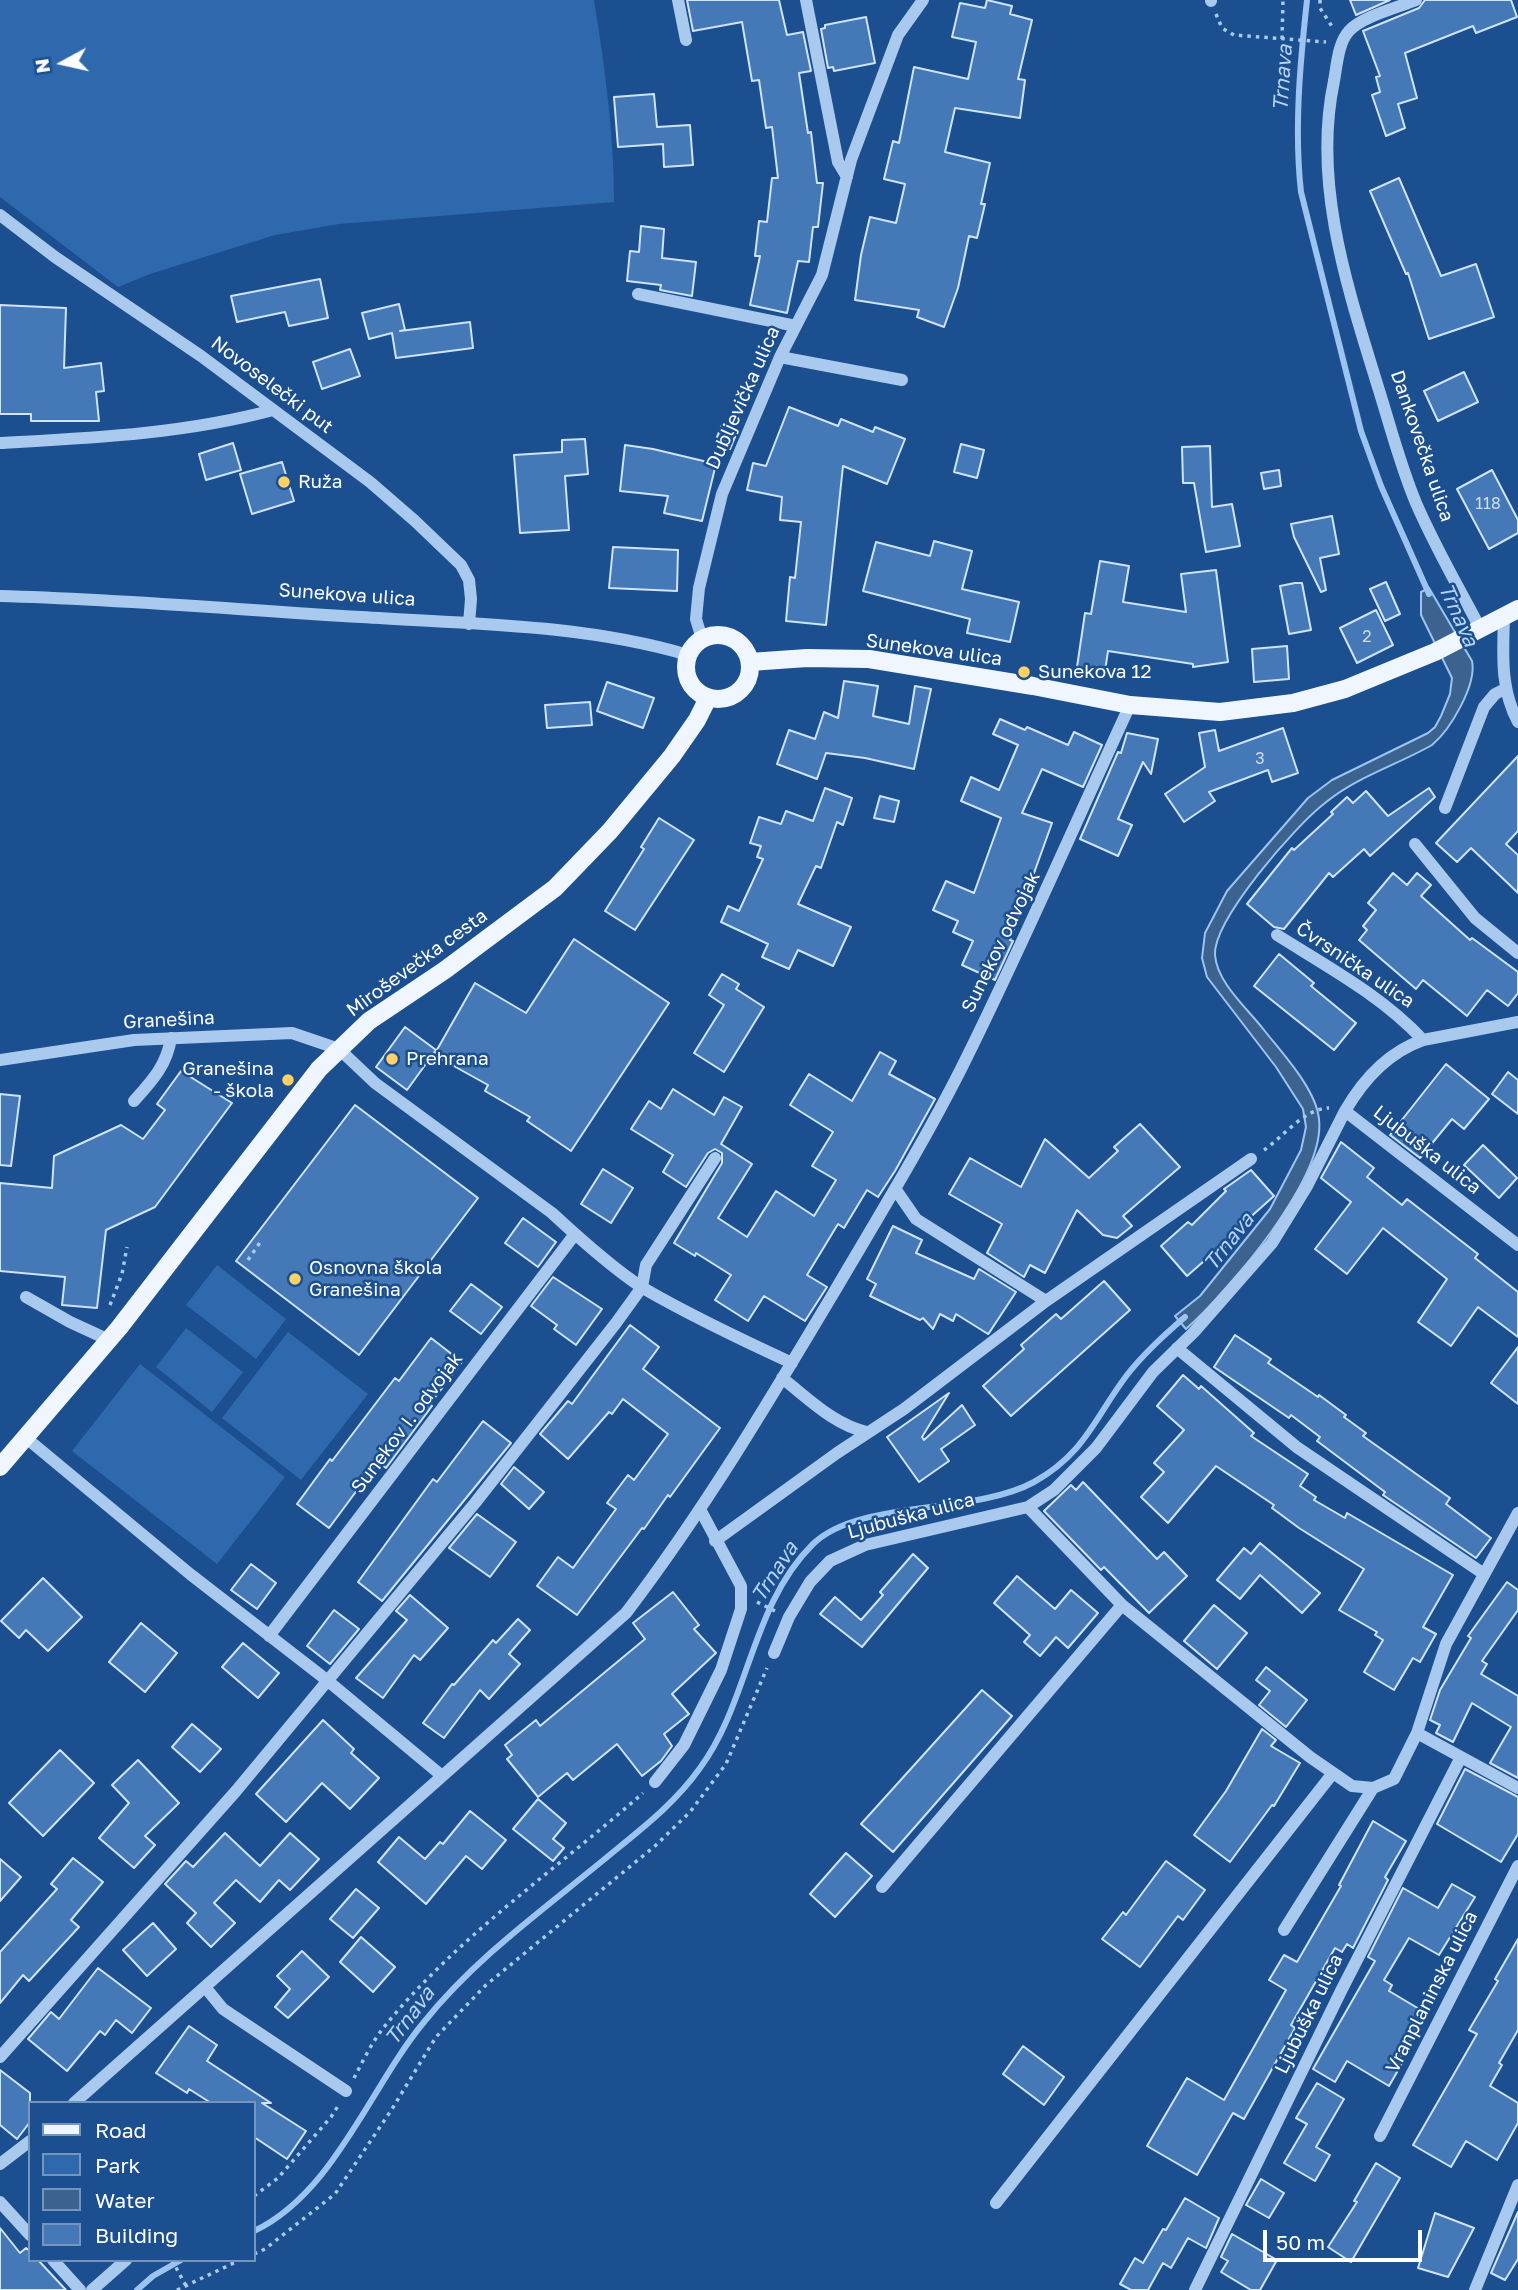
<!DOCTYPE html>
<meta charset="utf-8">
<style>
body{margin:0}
#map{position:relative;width:1518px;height:2290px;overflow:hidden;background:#1b4f8f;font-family:"Golos Text",sans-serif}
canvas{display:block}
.legend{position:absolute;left:28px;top:2101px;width:228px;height:161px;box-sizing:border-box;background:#1b4f8f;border:2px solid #7695bc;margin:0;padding:9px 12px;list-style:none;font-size:21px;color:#fff}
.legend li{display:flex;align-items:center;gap:14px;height:35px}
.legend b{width:35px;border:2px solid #7695bc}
.north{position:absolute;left:28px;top:28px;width:70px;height:70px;-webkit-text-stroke:5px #1b4f8f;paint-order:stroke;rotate:262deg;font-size:19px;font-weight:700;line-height:28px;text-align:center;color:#fff}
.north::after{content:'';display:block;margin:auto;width:24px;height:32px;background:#fff;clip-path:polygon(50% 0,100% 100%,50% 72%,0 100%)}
.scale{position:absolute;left:1263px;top:2230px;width:159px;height:32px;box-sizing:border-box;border:4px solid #fff;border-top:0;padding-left:9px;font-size:21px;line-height:24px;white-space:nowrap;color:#fff;-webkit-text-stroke:5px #1b4f8f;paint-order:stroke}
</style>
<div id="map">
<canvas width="1518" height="2290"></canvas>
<ul class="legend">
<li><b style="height:9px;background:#f0f6ff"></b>Road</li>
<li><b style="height:19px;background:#2e69ad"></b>Park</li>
<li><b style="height:19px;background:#3c6290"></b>Water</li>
<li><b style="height:19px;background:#4478b7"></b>Building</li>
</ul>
<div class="north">N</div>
<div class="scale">50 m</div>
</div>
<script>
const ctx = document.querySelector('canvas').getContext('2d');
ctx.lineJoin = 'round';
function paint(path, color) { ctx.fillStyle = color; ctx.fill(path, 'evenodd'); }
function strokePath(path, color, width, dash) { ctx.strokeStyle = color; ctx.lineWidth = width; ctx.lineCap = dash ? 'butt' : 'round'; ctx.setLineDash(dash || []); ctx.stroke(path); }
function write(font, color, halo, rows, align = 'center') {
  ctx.font = font + ' "Golos Text",sans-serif'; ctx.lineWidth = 5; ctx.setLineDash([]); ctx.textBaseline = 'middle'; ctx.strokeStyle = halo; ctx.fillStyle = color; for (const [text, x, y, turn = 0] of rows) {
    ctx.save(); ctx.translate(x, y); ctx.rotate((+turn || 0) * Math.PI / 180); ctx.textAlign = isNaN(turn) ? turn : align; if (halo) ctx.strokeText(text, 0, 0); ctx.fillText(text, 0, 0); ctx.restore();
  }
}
const green = new Path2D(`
 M0 0H594C605 67 614 134 614 202L339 224 275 235 150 274 118 287 0 197Z
 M217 1265 286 1319 256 1359 186 1305Z
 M186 1328 243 1372 212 1412 156 1367Z
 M288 1332 368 1394 301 1480 222 1418Z
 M140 1364 285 1477 217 1564 72 1451Z`);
const water = new Path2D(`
 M1429 588 1472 661C1477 685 1450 730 1432 745 1397 765 1356 777 1325 803 1296 825 1213 920 1215 955 1217 983 1248 1009 1264 1030 1282 1053 1316 1089 1319 1119 1326 1179 1228 1291 1186 1329L1175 1316 1200 1296 1270 1209 1301 1150 1306 1127 1303 1109 1276 1067 1207 977 1202 958 1205 933 1227 891 1308 798 1332 780 1428 733 1435 727 1441 716 1450 694 1452 678 1421 615V592Z`);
const stream = new Path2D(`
 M1307 0C1300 64 1294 129 1301 192L1361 431 1381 486 1429 594
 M254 2231C334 2193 370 2087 424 2022 477 1956 547 1907 612 1853 644 1827 676 1802 700 1768 749 1702 751 1605 813 1544 859 1499 974 1515 1034 1482 1085 1454 1095 1417 1127 1375 1144 1353 1164 1335 1185 1317
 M137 2290 153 2276 181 2260`);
const building = new Path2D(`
 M687 0H779L787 35 803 32 811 71 799 73 808 133 811 132 817 183H823L818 227H813L809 262 798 261 787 313 750 305 760 256H755L759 221 767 222 772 178H778L772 127 766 128 759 80 752 81 742 22 693 31Z
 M987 0 1012 6 1010 14 1032 20 1018 79 1025 80 1020 118 955 108 945 152 990 163 981 204H985L977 238 969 236 958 288 944 327 917 317 919 310 855 300 861 255 870 217 896 223 905 184 884 179 893 141 899 143 914 67 968 79 976 42 952 37 960 3 985 8Z
 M1350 0H1390L1356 15Z
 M1425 0H1511L1517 17 1476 33 1473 26 1405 53 1417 98 1398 104 1405 128 1386 136 1372 95 1380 92 1376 77 1380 76 1363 31 1419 8Z
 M866 17 875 63 834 71 833 67 828 68 821 29 825 28V25Z
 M654 94 657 127 690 125 693 165 664 167 663 144 618 147 614 97Z
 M1399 178 1441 276 1476 264 1494 317 1429 339 1408 273 1406 274 1370 191Z
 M641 226 664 229 662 258 696 262 692 296 660 290 661 285 627 281 630 251 639 252Z
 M320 279 328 318 289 326 285 312 237 322 231 296Z
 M399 304 405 330 400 331 470 322 473 348 396 358 392 333 369 339 362 313Z
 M0 305 66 308 64 368 101 363 104 391 96 392 99 421H31V414H0Z
 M350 349 360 376 322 389 313 362Z
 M1464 372 1478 402 1438 421 1424 391Z
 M789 407 838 426 841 419 873 432 875 427 905 439 887 484 843 466 826 625 786 621 790 577 795 578 801 522 780 520 782 497 747 490 753 463 766 466Z
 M722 425 737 432 730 449 715 442Z
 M585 439 588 474 565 476 569 530 520 533 514 455 562 452V440Z
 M233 443 241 470 206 480 199 454Z
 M961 444 984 450 977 478 954 472Z
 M625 445 653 449 716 464 702 521 664 513 668 496 620 491Z
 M1210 446 1212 507 1232 504 1240 546 1206 552 1194 483H1183L1182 447Z
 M282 462 294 501 252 514 240 474Z
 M1279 470 1281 486 1264 489 1261 473Z
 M1492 470 1518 520V533L1489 549 1457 489Z
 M1332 516 1339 554 1320 558 1326 590 1321 592 1294 537 1291 524Z
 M934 541 972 551 962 589 1019 602 1010 642 967 633 970 619 863 591 876 542 930 556Z
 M613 547 678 550 677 591 609 588Z
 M1100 561 1129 566 1123 602 1186 612 1181 574 1216 570 1228 662 1193 667V664L1108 651 1105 671 1077 667 1085 613 1091 614Z
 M1386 582 1400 614 1385 621 1370 589Z
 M1295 583H1302L1311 630 1289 634 1280 586Z
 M1376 610 1393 645 1357 663 1340 628Z
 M1287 646 1289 679 1254 682 1252 649Z
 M844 681 878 686 873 716 909 724 915 686 931 689 914 769 865 758 826 753 817 779 777 764 789 730 815 739 824 712 838 718Z
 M607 682 654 698 643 728 597 711Z
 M590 702 592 725 547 728 545 705Z
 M1000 719 1025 730 1027 727 1068 745 1074 732 1102 745 1083 787 1042 769 1022 813 1052 823 1010 940 1013 941 995 980 962 965 973 941 953 932 958 921 933 910 946 881 974 893 1001 818 961 801 971 777 999 790 1018 745 993 734Z
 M1283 728 1298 773 1272 782 1268 770 1209 792 1215 801 1184 822 1165 794 1205 767 1199 733 1215 730 1219 751Z
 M1127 733 1158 739 1151 774 1143 762 1118 819 1132 825 1118 856 1080 839 1118 752 1121 753Z
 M1518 756V831L1506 844 1518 855V893L1471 848 1457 862 1436 843Z
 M825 788 852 798 843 825 837 822 821 868 816 866 798 904 851 927 833 966 798 950 789 969 762 957 768 944 721 922 728 906 739 911 763 859 757 857 761 846 750 843 759 817 781 824 786 811 813 821Z
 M1429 788 1435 797 1370 856 1364 849 1333 877 1329 873 1284 929 1274 927 1247 904 1292 848 1294 850 1333 814 1331 812 1347 797 1353 803 1366 791 1388 816Z
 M880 796 899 801 894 822 874 818Z
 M659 818 694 840 635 930 605 911 644 849 641 847Z
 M1393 873 1407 885 1417 873 1431 885 1421 896 1470 940 1472 938 1518 972V993L1508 1006 1487 990 1467 1016 1423 980 1416 989 1359 940 1367 930 1363 926 1376 910 1368 903Z
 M574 939 669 1003 571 1151 527 1121 530 1117 485 1091 488 1085 434 1055 475 983 526 1013Z
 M1279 954 1314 983 1311 986 1356 1023 1334 1050 1254 986Z
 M722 974 739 984 736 989 764 1007 724 1072 694 1053 724 1005 709 995Z
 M405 1027 436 1050 407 1090 376 1067Z
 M880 1052 896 1061 889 1074 935 1099 895 1171 878 1197 867 1190 844 1228 838 1224 807 1275 827 1287 805 1321 764 1296 748 1321 715 1300 731 1275 696 1253 695 1256 674 1243 722 1163V1153L715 1149 708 1153 686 1187 663 1172 673 1155 631 1129 649 1101 661 1109 673 1089 714 1115 724 1097 742 1107 721 1144 752 1164 718 1218 747 1237 776 1191 814 1216 836 1180 812 1166 833 1132 790 1105 809 1074 852 1101Z
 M1446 1064 1489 1099 1464 1129 1452 1119 1420 1158 1390 1135Z
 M181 1071 232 1103 155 1207 106 1230 97 1308 62 1305 65 1277 0 1271V1183L52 1188 54 1156 121 1125 143 1139 165 1110 157 1104Z
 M1508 1072 1518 1080V1114L1492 1094Z
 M0 1094 20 1096 11 1166 0 1165Z
 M355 1105 478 1198 359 1355 236 1261Z
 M1140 1124 1180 1167 1123 1216 1132 1226 1117 1238 1103 1235 1077 1210 1045 1273 1030 1265 1024 1277 987 1253 1002 1224 949 1194 970 1158 1021 1187 1045 1139 1089 1178 1118 1151 1114 1147Z
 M1341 1142 1374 1168 1367 1177 1402 1205 1407 1199 1478 1254 1475 1258 1518 1292V1337L1478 1307 1451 1346 1418 1322 1447 1279 1383 1228 1347 1274 1315 1249 1351 1202 1321 1178Z
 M1483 1145 1517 1178 1499 1198 1464 1165Z
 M603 1169 633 1188 611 1223 581 1204Z
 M1251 1170 1274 1196 1246 1221 1248 1224 1223 1249 1220 1247 1187 1276 1161 1246 1188 1222 1192 1225 1226 1191 1224 1189Z
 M523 1218 556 1242 538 1267 505 1243Z
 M893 1226 922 1240 916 1253 974 1279 979 1269 1016 1292 989 1333 988 1334 956 1314 953 1321 940 1314 933 1329 923 1318 920 1320 870 1296 876 1284 867 1279Z
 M553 1277 602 1309 576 1345 554 1329 557 1325 531 1306Z
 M1104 1281 1130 1310 1011 1416 983 1386 1024 1349 1021 1345 1056 1314 1061 1319Z
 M471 1284 502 1307 481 1334 450 1311Z
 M630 1325 659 1347 643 1369 720 1428 670 1497 668 1495 644 1529 642 1528 577 1615 537 1586 558 1557 573 1568 616 1509 607 1503 628 1475 634 1480 668 1434 623 1399 612 1414 609 1412 568 1459 540 1434 568 1401 572 1404Z
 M1235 1335 1271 1359 1268 1363 1318 1397 1319 1395 1346 1415 1344 1417 1366 1433 1363 1436 1450 1498 1446 1504 1491 1538 1476 1558 1383 1495 1385 1492 1317 1441 1320 1437 1291 1415 1289 1418 1214 1367Z
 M431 1338 462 1362 430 1404 432 1406 386 1468 378 1462 329 1528 297 1504 330 1459 332 1461 395 1378 399 1381Z
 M1518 1347V1404L1491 1383Z
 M1183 1375 1199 1389 1201 1386 1254 1433 1251 1436 1308 1474 1300 1486 1316 1497 1314 1500 1345 1518 1347 1513 1453 1575 1423 1627 1436 1634 1420 1662 1413 1658 1394 1690 1364 1672 1383 1640 1375 1635 1377 1632 1339 1610 1364 1569 1299 1528 1272 1508 1274 1505 1216 1466 1168 1523 1141 1497 1164 1472 1154 1463 1184 1430 1157 1406Z
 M949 1393 922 1437 924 1440 962 1405 975 1425 941 1449 949 1461 919 1482 887 1437Z
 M483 1421 511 1443 382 1601 358 1582 433 1479 437 1482Z
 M514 1467 544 1492 529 1509 501 1484Z
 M1083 1482 1157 1559 1164 1552 1187 1576 1149 1613 1104 1567 1101 1570 1044 1511 1071 1485 1076 1490Z
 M477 1514 516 1542 490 1577 449 1548Z
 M1260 1543 1320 1593 1302 1613 1260 1575 1240 1599 1217 1580 1244 1548 1251 1554Z
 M913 1554 928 1568 862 1647 820 1614 835 1597 861 1620 883 1595 880 1592Z
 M251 1564 276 1583 257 1609 231 1590Z
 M1017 1576 1055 1609 1071 1590 1098 1613 1068 1648 1056 1637 1040 1656 1024 1642 1030 1635 994 1603Z
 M43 1578 82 1617 48 1651 26 1630 19 1638 1 1621Z
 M1507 1582 1518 1590V1610L1482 1661 1487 1664 1481 1674 1518 1696V1778L1490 1763 1511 1727 1472 1703 1453 1742 1436 1733 1440 1725 1430 1720 1440 1690 1471 1638 1468 1636Z
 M673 1592 699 1625 694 1629 716 1653 672 1694 689 1714 664 1734 672 1746 661 1761 642 1776 617 1744 573 1780 567 1773 538 1797 507 1759 512 1755 505 1745 536 1720 540 1726 645 1639 633 1623Z
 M410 1595 448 1628 420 1660 414 1655 383 1698 356 1678 407 1620 396 1611Z
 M1214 1605 1247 1633 1217 1669 1184 1641Z
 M334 1610 359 1629 330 1664 307 1646Z
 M518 1619 530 1630 509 1654 520 1664 489 1699 480 1690 444 1738 423 1723 452 1684 454 1685 493 1640 496 1643Z
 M141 1623 177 1653 145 1692 109 1662Z
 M243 1643 279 1673 258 1698 222 1667Z
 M1266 1667 1307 1700 1286 1727 1259 1705 1270 1691 1256 1680Z
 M982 1690 1012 1716 893 1852 861 1824Z
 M323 1720 354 1749 351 1753 379 1778 350 1809 322 1783 286 1822 256 1794Z
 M192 1724 221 1749 200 1772 172 1747Z
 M1262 1729 1276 1740 1271 1746 1300 1763 1274 1806 1272 1805 1230 1862 1194 1835 1226 1791Z
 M60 1750 94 1783 43 1836 9 1803Z
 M138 1760 179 1803 145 1836 155 1845 134 1868 99 1838 129 1803 112 1785Z
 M1465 1769 1518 1797V1834L1501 1862 1437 1824Z
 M538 1799 566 1823 553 1839 564 1848 553 1861 513 1829Z
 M470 1811 506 1840 482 1869 466 1856 426 1904 378 1862 399 1837 425 1859 440 1842 443 1844Z
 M1373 1821 1406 1841 1385 1877 1388 1880 1353 1948 1347 1944 1342 1952 1335 1948 1291 2025 1295 2028 1244 2119 1233 2113 1197 2175 1147 2146 1187 2078 1224 2100 1286 1990 1269 1980 1284 1955 1297 1962 1341 1886 1339 1885Z
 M225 1833 260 1866 290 1833 319 1859 290 1890 279 1880 260 1902 236 1880 214 1903 235 1923 211 1947 187 1923 196 1913 165 1884 186 1861 193 1867Z
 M846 1853 872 1876 835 1917 810 1894Z
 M73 1858 103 1882 71 1920 79 1927 29 1981 23 1975 0 2003V1952L57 1889 51 1884Z
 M0 1859 21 1877 0 1901Z
 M1166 1861 1205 1890 1183 1920 1178 1916 1140 1967 1102 1939 1123 1912 1126 1915Z
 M1452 1884 1475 1897 1439 1955 1409 1938 1384 1980 1392 1985 1389 1991 1426 2013 1400 2058 1404 2060 1389 2086 1347 2061 1335 2082 1313 2069 1375 1961 1368 1957 1403 1888 1438 1908Z
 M356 1889 379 1908 353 1938 330 1919Z
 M153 1923 176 1949 147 1976 123 1950Z
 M361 1937 395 1967 373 1992 340 1962Z
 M1518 1939V2030L1499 2063 1502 2065 1490 2086 1518 2103V2123L1497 2160 1466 2141 1451 2167 1413 2145 1477 2034 1469 2030 1498 1981 1495 1979Z
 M302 1951 329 1977 288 2018 275 2007 290 1989 277 1976Z
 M98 1968 151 2008 132 2033 116 2020 105 2035 100 2031 67 2071 28 2039 51 2012 59 2019Z
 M189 2026 217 2045 207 2061 271 2103H262L306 2131 287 2159 254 2137V2103H211L189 2089 187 2093 156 2073Z
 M1023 2046 1064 2077 1044 2105 1003 2074Z
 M0 2070 30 2093V2122L17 2139 0 2125Z
 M1317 2083 1344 2099 1316 2147 1330 2155 1315 2181 1284 2163 1307 2124 1296 2118Z
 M1376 2163 1400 2178 1351 2262 1328 2247 1357 2202 1354 2201Z
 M1261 2179 1284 2193 1269 2218 1246 2205Z
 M1185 2198 1219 2218 1206 2248 1188 2238 1171 2268 1163 2263 1148 2290H1131L1120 2284 1135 2258 1143 2263 1163 2229 1166 2230Z
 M1518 2212V2259L1505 2280 1491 2273Z
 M1435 2213 1474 2228 1448 2277 1418 2268Z
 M0 2228 20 2253 26 2248 30 2251V2260H38L66 2290H0Z
 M1232 2234 1277 2260 1260 2290H1251L1221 2272 1228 2261 1221 2257Z`);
const path = new Path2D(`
 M1320 0V8L1333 28
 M1216 14 1222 28 1234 35 1326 42
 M1282 39 1283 0
 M1264 1150C1283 1137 1305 1108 1329 1108
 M248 1260 261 1241
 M110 1305 122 1274 127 1247
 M757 1602 775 1611
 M354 2078C363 2061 372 2042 384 2027 456 1938 558 1868 643 1793
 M254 2196 278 2178 331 2117 338 2106
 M254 2254 265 2249 335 2194 392 2109 436 2037 486 1985 655 1846 690 1812 726 1764 767 1668
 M172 2260 186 2286
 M177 2290 240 2260`);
const minor = new Path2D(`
 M678 0 686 40
 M806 0 838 162 847 177
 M1211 0V1
 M1416 0C1397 8 1363 16 1349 31 1338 43 1337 65 1334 81 1312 184 1348 289 1378 387 1390 425 1400 465 1416 503 1435 547 1459 588 1481 630
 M0 215 55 257 201 356 370 482 415 521 461 565 469 580 471 599 469 624
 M638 294 796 326
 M780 357 902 380
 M0 443C91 438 184 434 273 410
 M0 596C120 599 241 610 361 617 469 624 584 624 688 655
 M1504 617C1503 654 1500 688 1518 722
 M702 639 696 619 699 588 722 494 780 357 822 275 851 160 898 35 923 0
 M1445 808 1484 707 1495 694 1505 689
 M1415 844 1475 918 1518 953
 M1277 935C1328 967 1382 996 1423 1040 1389 1052 1363 1080 1345 1111
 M1423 1040 1518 1022
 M0 1060 134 1040 292 1033 339 1049 375 1083 552 1213C579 1238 612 1268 643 1288 691 1316 742 1340 792 1363
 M134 1101C152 1081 167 1065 171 1038
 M896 1190 916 1219 1046 1301
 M26 1297 70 1322 109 1340
 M1177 1348 1298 1448 1484 1574
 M782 1378C808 1398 834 1425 867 1432
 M25 1437 190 1574 328 1681 441 1775
 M1028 1507 1122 1605 1310 1757 1352 1786 1373 1788 1394 1779 1417 1733 1446 1644 1518 1513
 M715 1541 837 1453 904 1409 1046 1301 1251 1159
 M269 1636 575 1234
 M774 1653 789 1617 810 1582 830 1561 865 1545 1028 1507 1054 1490 1096 1448 1153 1372 1194 1332 1272 1243 1307 1186 1345 1111 1518 1245
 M1417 1733 1518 1788
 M655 1782 684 1745 721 1670 741 1609V1586L701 1511
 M882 1887 1122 1605
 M1284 1930 1373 1788
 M205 1987 223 2009 346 2091
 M0 2057 236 1791 475 1503 616 1323 642 1287 646 1265 715 1158
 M74 2103 626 1613C703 1512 768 1403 833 1294 877 1219 922 1146 961 1069 1021 949 1074 826 1130 705
 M1380 2136 1518 1866
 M0 2164 30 2141
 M0 2202 30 2235
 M996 2203 1333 1773
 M53 2260 80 2290
 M92 2290 126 2260
 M1195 2290 1341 1991 1461 1757
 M1475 2290 1518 2185`);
const major = new Path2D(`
 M686 667a32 32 0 1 1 64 0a32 32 0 1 1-64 0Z
 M750 662 807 658 869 659 1033 686 1130 705 1220 712 1293 703 1345 689 1435 652 1518 609
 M0 1467 119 1328 319 1069 369 1021 445 970 555 888 610 831 672 756 697 720 708 698`);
const markers = [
 [284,482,7,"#ffd166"],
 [1024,672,7,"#ffd166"],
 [392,1059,7,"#ffd166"],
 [288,1080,7,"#ffd166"],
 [295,1279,7,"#ffd166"]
];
const numberNames = [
 ["118",1488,504],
 ["2",1367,637],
 ["3",1260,759]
];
const streetNames = [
 ["Novoselečki put",272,385,37],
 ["Dubljevička ulica",743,398,-66],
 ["Dankovečka ulica",1422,446,71],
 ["Sunekova ulica",347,595,4],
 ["Sunekova ulica",934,650,8],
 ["Sunekov odvojak",1001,942,-64],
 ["Miroševečka cesta",417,963,-36],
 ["Čvrsnička ulica",1355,965,34],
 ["Granešina",169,1020,-3],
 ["Ljubuška ulica",1427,1150,38],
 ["Sunekov I. odvojak",407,1423,-53],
 ["Ljubuška ulica",911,1516,-15],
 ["Vranplaninska ulica",1432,1992,-63],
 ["Ljubuška ulica",1309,2014,-64]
];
const poiNames = [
 ["Ruža",298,482],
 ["Sunekova 12",1038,672],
 ["Prehrana",406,1059],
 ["Granešina",274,1069,"right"],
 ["- škola",274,1091,"right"],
 ["Osnovna škola",309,1268],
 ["Granešina",309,1290]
];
const waterNames = [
 ["Trnava",1283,78,-86],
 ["Trnava",1458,615,66],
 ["Trnava",1229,1242,-52],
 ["Trnava",775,1572,-57],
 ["Trnava",410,2016,-53]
];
paint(green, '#2e69ad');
paint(water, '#3c6290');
strokePath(water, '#9cc4f0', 2);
strokePath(stream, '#9cc4f0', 6);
paint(building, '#4478b7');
strokePath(building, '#cfe3fa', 2);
strokePath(path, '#a9c9ee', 3.5, [3.5, 5]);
strokePath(minor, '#a9c9ee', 12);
strokePath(major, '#f0f6ff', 18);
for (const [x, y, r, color] of markers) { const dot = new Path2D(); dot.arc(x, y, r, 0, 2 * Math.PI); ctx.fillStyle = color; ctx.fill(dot); strokePath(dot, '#1b4f8f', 2.5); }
write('16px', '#d0dded', null, numberNames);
write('19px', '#fff', '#1b4f8f', streetNames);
write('19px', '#fff', '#1b4f8f', poiNames, 'left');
write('italic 21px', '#b5d3f5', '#1b4f8f', waterNames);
</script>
